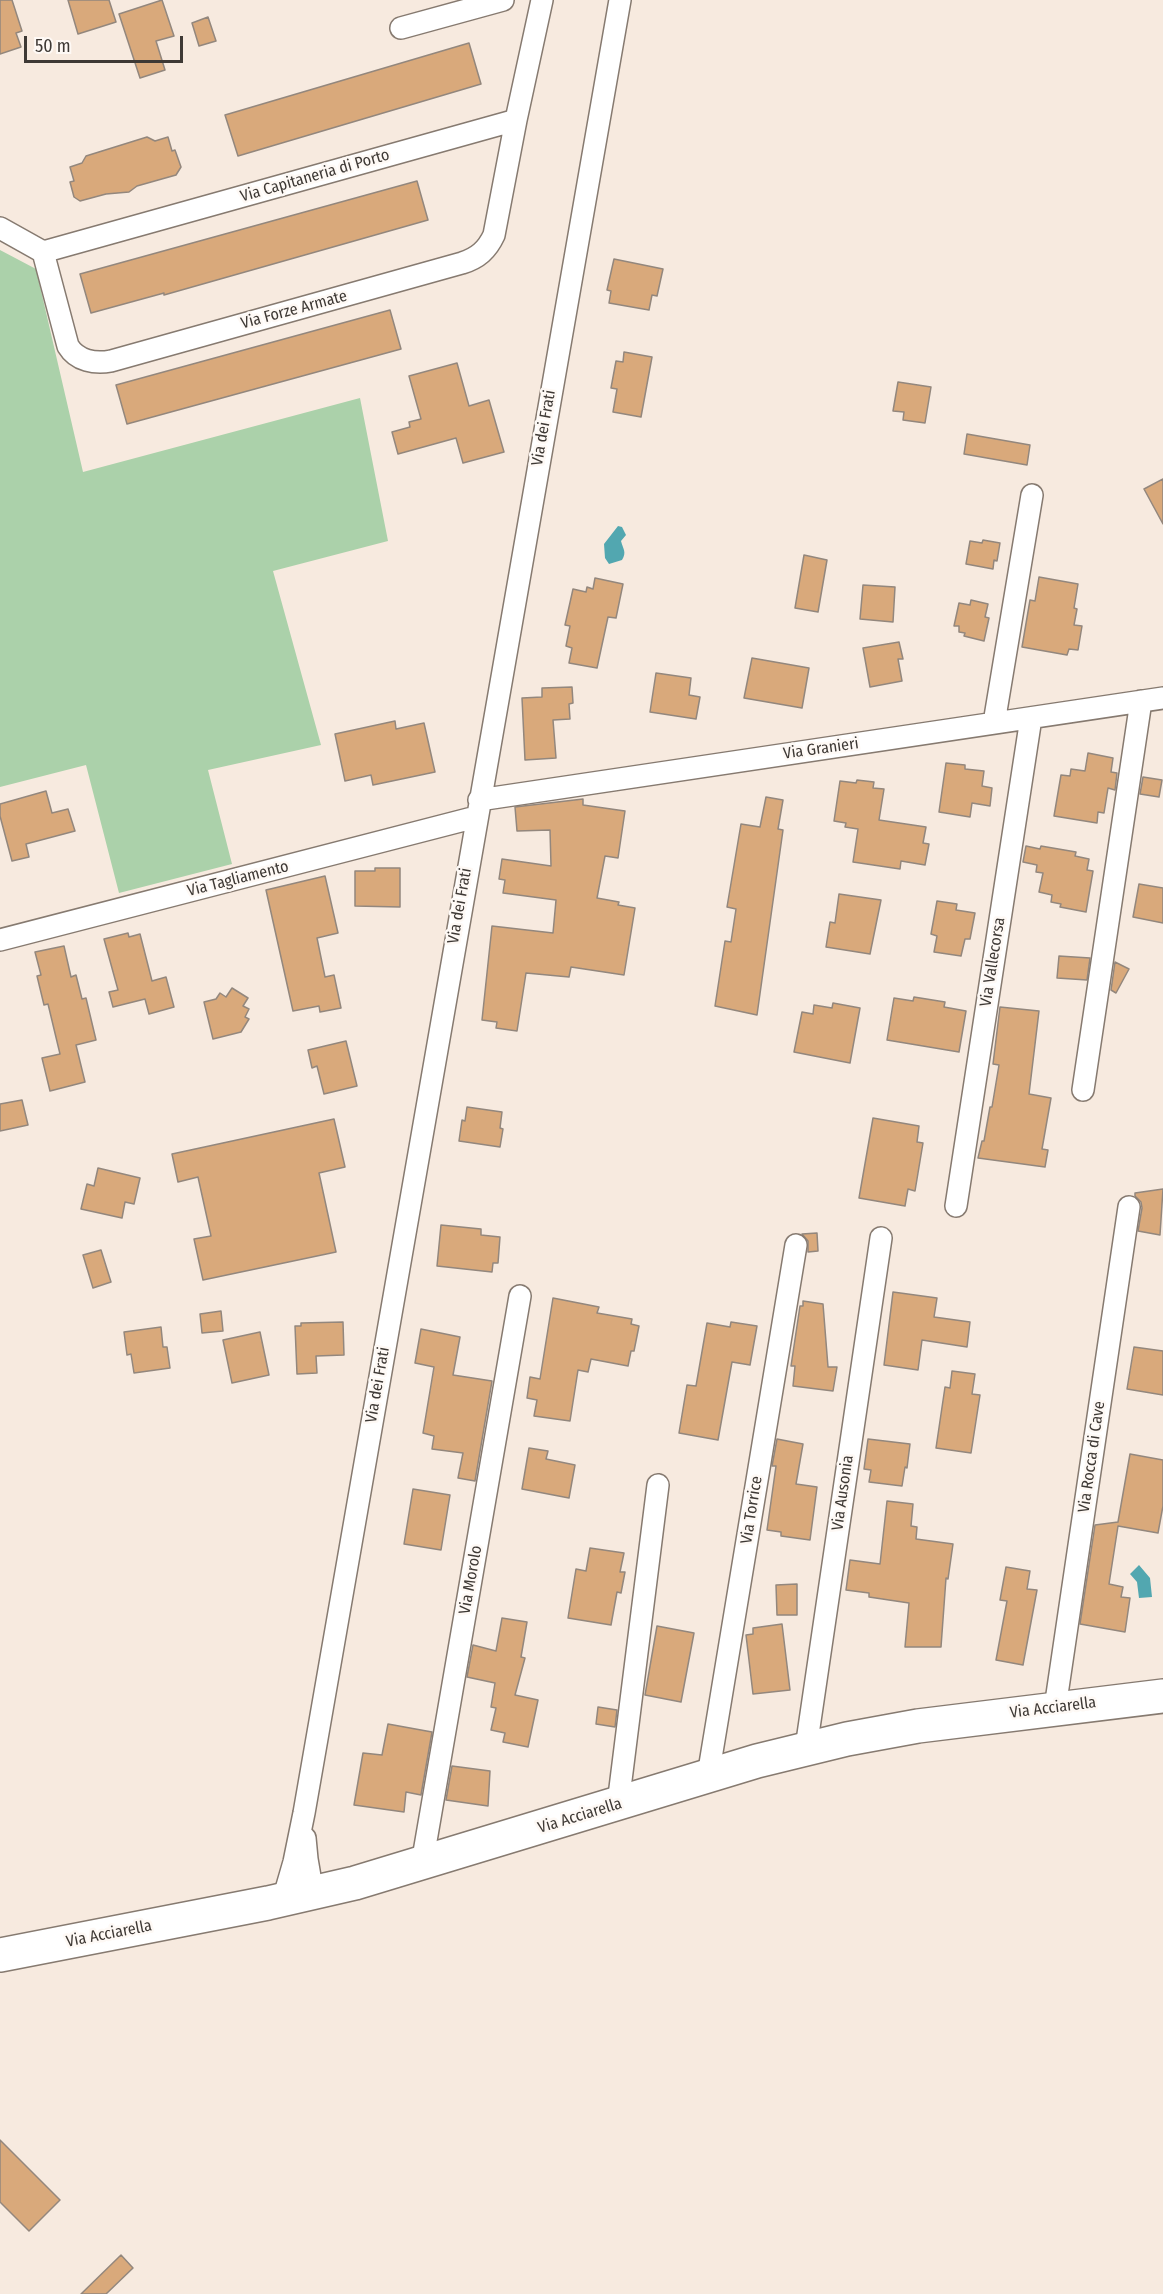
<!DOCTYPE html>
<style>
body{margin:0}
#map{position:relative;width:1163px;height:2294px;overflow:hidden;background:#f7eadf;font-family:"Fira Sans Condensed",sans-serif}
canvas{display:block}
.scale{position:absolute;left:24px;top:36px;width:159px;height:27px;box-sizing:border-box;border:3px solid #3e3935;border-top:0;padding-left:8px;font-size:18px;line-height:21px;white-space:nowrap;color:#3e3935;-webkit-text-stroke:4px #fef9f5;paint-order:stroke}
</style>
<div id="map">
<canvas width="1163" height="2294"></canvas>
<div class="scale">50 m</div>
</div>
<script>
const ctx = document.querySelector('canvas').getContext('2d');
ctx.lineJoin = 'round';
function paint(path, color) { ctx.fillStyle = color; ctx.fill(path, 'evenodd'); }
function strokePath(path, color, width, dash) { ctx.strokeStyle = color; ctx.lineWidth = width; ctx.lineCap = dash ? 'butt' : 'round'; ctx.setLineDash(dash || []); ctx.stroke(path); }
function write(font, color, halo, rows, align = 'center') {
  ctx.font = font + ' "Fira Sans Condensed",sans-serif'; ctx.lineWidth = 5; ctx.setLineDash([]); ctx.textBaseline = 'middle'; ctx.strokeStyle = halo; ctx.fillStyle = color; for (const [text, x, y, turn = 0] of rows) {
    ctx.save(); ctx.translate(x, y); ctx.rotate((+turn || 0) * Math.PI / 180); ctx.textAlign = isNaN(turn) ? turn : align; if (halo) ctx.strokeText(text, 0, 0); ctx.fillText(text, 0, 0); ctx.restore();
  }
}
const green = new Path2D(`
 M0 250 36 269 83 472 360 398 388 541 273 571 321 745 208 770 232 864 119 893 86 765 0 787Z`);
const water = new Path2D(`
 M618 526 622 527 626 535 621 541C623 549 627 552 622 560L609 564 605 558 604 544Z
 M1139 1565 1150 1578 1152 1597 1139 1598 1137 1582 1130 1574Z`);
const building = new Path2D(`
 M0 0H12L22 31 16 33 21 47 0 54Z
 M68 0H109L116 22 78 34Z
 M162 0 174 36 156 41 165 70 140 78 119 14Z
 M208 17 216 41 199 46 192 23Z
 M469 43 481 84 238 156 225 115Z
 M147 137 155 141 168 137 172 151 175 150 181 167 176 175 137 186 129 192 106 194 80 201 74 197 70 182 74 181 70 167 82 163 86 156Z
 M417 181 428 220 164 295V293L91 313 80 274Z
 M614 259 663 269 657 296 652 295 649 310 609 303 611 291 607 290Z
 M390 310 401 349 127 424 116 385Z
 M624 352 652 357 641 417 613 412 617 389 611 388 616 361 623 362Z
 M457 363 469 406 489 400 504 452 463 463 456 438 398 454 392 432 410 427 409 422 421 419 409 376Z
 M898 382 931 387 925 423 903 420 904 412 893 411Z
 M967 434 1030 445 1027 465 964 454Z
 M1163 479V524L1144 489Z
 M983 540 1000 543 997 561 994 560 993 569 966 564 970 541 982 543Z
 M804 555 827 560 818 612 795 608Z
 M1039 577 1078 584 1074 608 1077 609 1074 625 1082 626 1078 650 1069 649 1067 655 1022 647 1030 600 1035 601Z
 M595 578 623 584 616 618 608 617 597 668 569 663 572 648 566 646 570 626 565 625 573 589 586 592 587 587 593 589Z
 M863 585 895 587 893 622 860 619Z
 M971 600 988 604 985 617 989 618 984 641 964 636 965 633 959 632V626H954L959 603 970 605Z
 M899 642 903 659H898L902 681 870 687 863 648Z
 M752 658 809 668 802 708 744 698Z
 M656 673 691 678 689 695 700 697 696 719 650 712Z
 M572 687 573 703 569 704 570 719 553 720 556 758 525 760 522 698 542 697V688Z
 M395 721 396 729 424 723 435 772 373 785 371 775 345 781 335 734Z
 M1088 753 1113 758 1111 772 1117 773 1115 790 1108 788 1104 813 1098 812 1097 823 1054 816 1061 775 1070 776 1071 769 1085 771Z
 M946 763 965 765V769L984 771 982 786 992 788 990 806 972 803 970 817 939 812Z
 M1143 777 1162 780 1159 797 1140 794Z
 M857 780 874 782 873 788 884 789 879 820 926 827 923 843 929 844 925 865 901 861 900 869 853 862 858 829 845 827 846 823 834 821 840 781 856 783Z
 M46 791 52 813 68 809 75 831 26 844 29 857 12 861 0 816V804Z
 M766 797 783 800 778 829 783 830 757 1015 715 1006 725 941 731 942 736 909 727 907 741 824 760 827Z
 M583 799V805L625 811 618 858 605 856 597 898 619 902 618 905 635 908 624 975 571 967 569 977 526 973 517 1031 496 1028 497 1022 482 1020 492 926 553 933 556 900 503 893 505 880 499 879 502 859 551 866 550 830 517 831 515 807Z
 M1026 846 1040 849 1041 846 1076 852 1075 856 1089 859 1087 870 1093 871 1086 912 1060 907 1061 904 1051 902 1052 895 1039 892 1043 873 1036 872 1037 865 1023 862Z
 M375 868H400V907L355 906V871H375Z
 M325 876 338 933 317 938 325 977 334 975 341 1008 320 1012 319 1006 293 1011 266 890Z
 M1139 884 1163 888V923L1133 917Z
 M839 894 881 900 870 954 826 947 830 922 835 923Z
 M937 901 957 904 956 910 975 913 970 939H965L961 956 934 952 937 936 931 934Z
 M128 933 129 937 140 934 152 981 166 977 174 1007 149 1014 145 999 113 1007 109 992 118 990 104 939Z
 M64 946 71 977 76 975 82 999 86 998 96 1040 76 1045 85 1082 50 1091 42 1058 60 1054 48 1004 44 1005 37 976 41 975 35 952Z
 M1059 956 1090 958 1087 980 1057 978Z
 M1115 962 1129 969 1116 993 1111 990Z
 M232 988 248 998 243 1006 249 1009 245 1017 249 1019 241 1032 213 1039 204 1002 216 999 220 993 226 997Z
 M914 997 945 1002 944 1007 966 1011 959 1052 887 1040 894 998 913 1001Z
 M833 1003 860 1008 850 1063 794 1052 802 1012 813 1014 814 1005 832 1008Z
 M1000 1007 1039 1011 1029 1094 1051 1098 1042 1149 1048 1150 1045 1167 978 1158 982 1141H984L990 1107H992L999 1065 993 1064Z
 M346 1041 357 1086 324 1094 317 1066 312 1068 308 1050Z
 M22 1100 28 1125 0 1131V1104Z
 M467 1107 502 1112 500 1128 503 1129 500 1147 459 1141 462 1120 465 1121Z
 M873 1118 919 1126 917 1142 923 1143 915 1191 908 1189 905 1206 859 1198Z
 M334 1119 345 1167 319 1173 336 1252 203 1280 194 1239 211 1236 198 1177 178 1182 172 1154Z
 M98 1168 140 1178 134 1204 125 1202 122 1218 81 1209 87 1184 94 1186Z
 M1163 1189 1160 1235 1138 1231 1142 1208 1141 1202 1135 1196V1193Z
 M441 1225 481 1229V1235L500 1237 498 1263H493L492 1272 437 1266Z
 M817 1233 818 1251 808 1252V1241L802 1234Z
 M101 1250 111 1282 93 1288 83 1255Z
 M893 1292 937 1298 934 1317 970 1322 967 1347 922 1340 918 1370 884 1365Z
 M553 1298 599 1307 597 1313 632 1319 631 1324 639 1326 634 1351H631L628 1366 591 1359 588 1372 578 1370 570 1421 534 1416 537 1400 527 1398 530 1377 540 1379Z
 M803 1301 823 1304 828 1367H837L833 1391 793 1386 795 1366H791L800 1306H803Z
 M221 1311 223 1331 202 1333 200 1314Z
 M343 1322 344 1355 316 1356 317 1373 297 1374 295 1326H301V1323Z
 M731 1322 757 1326 750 1365 732 1362 718 1440 679 1433 687 1385 696 1386 707 1323 730 1327Z
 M161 1327 163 1347H167L170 1368 134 1373 131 1354 127 1355 124 1332Z
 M421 1329 460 1337 453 1375 492 1381 475 1481 458 1478 463 1453 432 1449 434 1436 423 1433 434 1367 415 1363Z
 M260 1332 269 1375 232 1383 223 1340Z
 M1134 1347 1163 1351V1395L1127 1389Z
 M952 1371 975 1374 972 1394 980 1395 971 1453 936 1448 945 1387 950 1388Z
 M777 1439 803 1444 796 1484 817 1487 810 1540 781 1536V1532L767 1530 776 1466H772Z
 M868 1439 910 1444 907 1468 905 1467 902 1486 869 1482 871 1470 864 1469Z
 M529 1448 548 1451 546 1459 575 1465 569 1498 522 1489Z
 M1130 1454 1163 1460V1506L1158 1533 1118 1526 1109 1584 1123 1587 1121 1597 1130 1598 1125 1632 1080 1624 1095 1525 1118 1522Z
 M413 1489 450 1495 441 1550 404 1544Z
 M887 1501 913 1504 911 1526 917 1527 916 1539 953 1544 948 1579 946 1578 941 1647H905L909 1603 869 1597V1593L846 1590 850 1560 880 1564Z
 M590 1548 624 1553 620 1572H625L621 1593 617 1592 611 1625 568 1618 576 1569 586 1571Z
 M1006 1567 1030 1571 1027 1589 1037 1590 1023 1665 996 1660 1007 1601 1000 1600Z
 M797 1584V1615H777L776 1585Z
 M502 1618 527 1622 521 1657 525 1658 515 1695 538 1700 528 1747 503 1742 505 1733 491 1730 496 1708 491 1707 495 1683 467 1677 473 1645 496 1651Z
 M782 1624 790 1690 753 1694 746 1635 753 1634V1628Z
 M657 1626 694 1633 681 1702 645 1695Z
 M598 1707 617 1710 615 1727 596 1724Z
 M388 1724 432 1732 421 1795 406 1792 404 1812 354 1805 363 1753 382 1755Z
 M452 1766 490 1771 488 1806 446 1800Z
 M0 2140 60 2200 29 2231 0 2202Z
 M121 2255 133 2268 106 2294H81Z`);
const street = new Path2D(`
 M401 28 503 0
 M0 228 43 252 516 120 542 0
 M43 252 68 346C77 361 95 364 111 361L462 263C478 258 487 250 494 235L516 120
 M994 723 1032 495
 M479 800 1163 698
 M0 940 476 817
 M1083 1090 1141 701
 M956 1206 1031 718
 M1055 1708 1129 1207
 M806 1748 881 1238
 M708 1776 796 1245
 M618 1804 658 1485
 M305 1838 307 1859 313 1894
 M422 1864 520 1296
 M283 1900 294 1862 304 1813 620 0`);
const primary = new Path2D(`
 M0 1955 268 1903 355 1883 757 1761 847 1739 918 1726 1163 1696`);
const streetNames = [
 ["Via Capitaneria di Porto",315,176,-16],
 ["Via Forze Armate",294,310,-15],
 ["Via dei Frati",544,428,-80],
 ["Via Granieri",821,749,-8],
 ["Via Tagliamento",238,879,-14],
 ["Via dei Frati",460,906,-80],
 ["Via Vallecorsa",993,962,-81],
 ["Via dei Frati",378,1385,-80],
 ["Via Rocca di Cave",1092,1457,-82],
 ["Via Ausonia",843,1493,-82],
 ["Via Torrice",752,1510,-81],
 ["Via Morolo",471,1580,-80],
 ["Via Acciarella",1053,1708,-7],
 ["Via Acciarella",580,1816,-17],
 ["Via Acciarella",109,1934,-11]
];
paint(green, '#abd1aa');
paint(water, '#52a7b0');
paint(building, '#d9a97b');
strokePath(building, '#93877d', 1.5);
strokePath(street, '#867a70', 24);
strokePath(primary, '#867a70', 36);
strokePath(street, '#fff', 21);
strokePath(primary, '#fff', 33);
write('16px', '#3e3935', '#fef9f5', streetNames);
</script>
